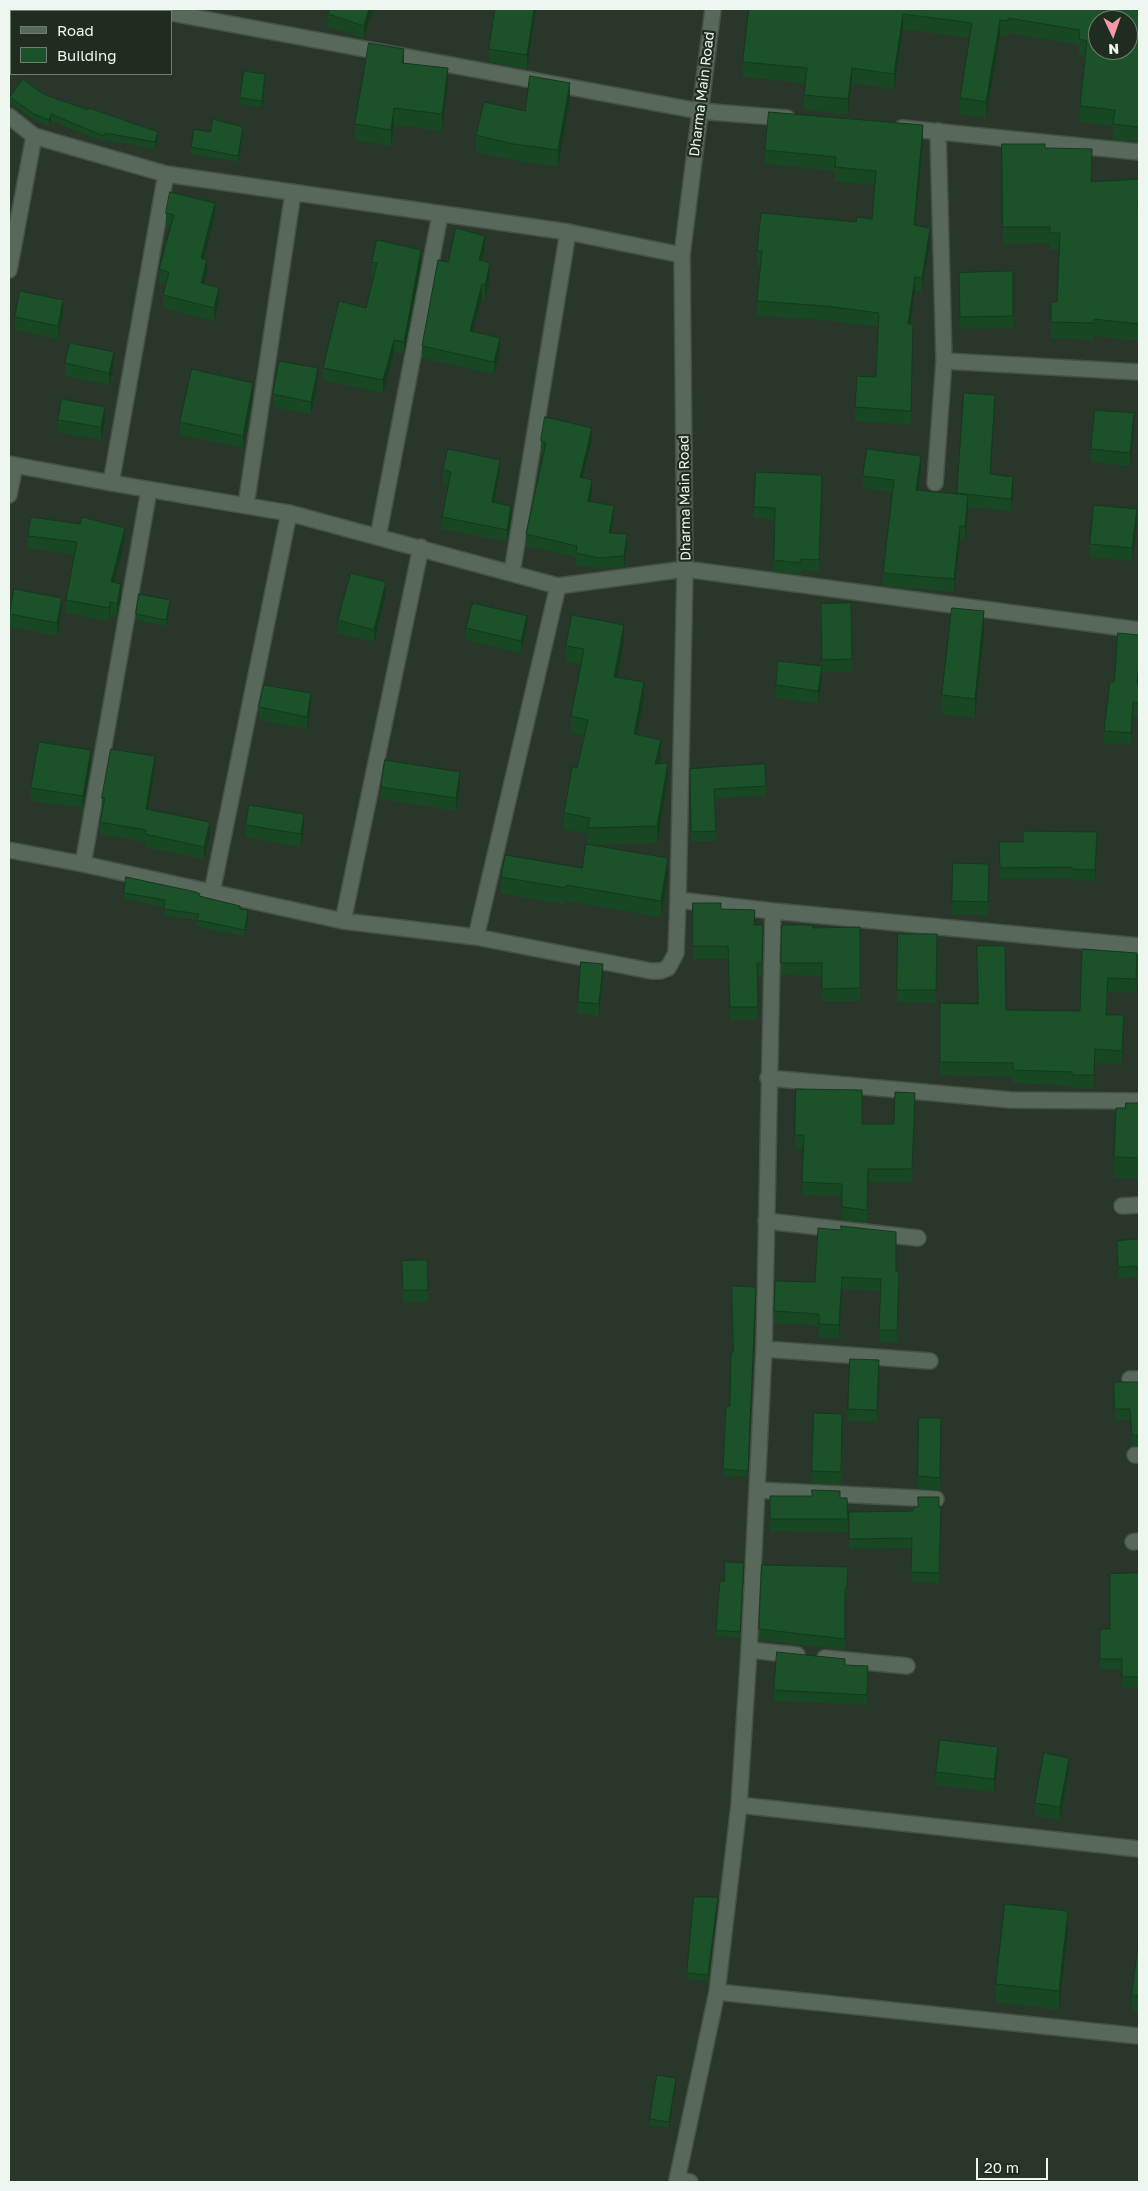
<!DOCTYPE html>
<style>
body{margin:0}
#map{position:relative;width:1148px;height:2191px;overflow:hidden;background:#29372b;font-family:"Golos Text",sans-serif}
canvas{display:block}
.frame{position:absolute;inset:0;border:10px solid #eef7ef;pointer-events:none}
.legend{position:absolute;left:10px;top:10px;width:162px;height:65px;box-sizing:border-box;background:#1f2d21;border:1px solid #727e73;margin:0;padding:6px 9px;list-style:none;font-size:15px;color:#eef7ef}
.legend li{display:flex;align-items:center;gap:10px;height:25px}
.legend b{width:25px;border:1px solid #727e73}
.north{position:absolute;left:1088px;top:10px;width:50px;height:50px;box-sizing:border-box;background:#1f2d21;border:1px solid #727e73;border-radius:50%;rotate:177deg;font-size:14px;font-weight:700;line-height:20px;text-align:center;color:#eef7ef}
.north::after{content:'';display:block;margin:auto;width:18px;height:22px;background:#f49aa4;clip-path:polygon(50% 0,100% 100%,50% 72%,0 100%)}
.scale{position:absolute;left:976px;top:2158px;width:72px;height:22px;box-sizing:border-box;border:2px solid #eef7ef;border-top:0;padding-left:6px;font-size:15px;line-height:18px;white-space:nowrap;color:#eef7ef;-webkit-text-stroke:4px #1f2d21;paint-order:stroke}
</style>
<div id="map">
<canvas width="1148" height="2191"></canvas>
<div class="frame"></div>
<ul class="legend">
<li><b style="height:6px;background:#58685a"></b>Road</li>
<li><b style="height:14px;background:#1c5229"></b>Building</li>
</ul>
<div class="north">N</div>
<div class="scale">20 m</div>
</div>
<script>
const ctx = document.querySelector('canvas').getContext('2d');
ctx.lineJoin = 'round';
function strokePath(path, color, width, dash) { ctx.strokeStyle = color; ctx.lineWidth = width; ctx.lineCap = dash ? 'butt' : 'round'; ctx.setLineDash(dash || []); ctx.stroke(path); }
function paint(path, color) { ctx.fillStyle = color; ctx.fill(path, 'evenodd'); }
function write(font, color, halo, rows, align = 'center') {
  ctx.font = font + ' "Golos Text",sans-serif'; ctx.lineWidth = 4.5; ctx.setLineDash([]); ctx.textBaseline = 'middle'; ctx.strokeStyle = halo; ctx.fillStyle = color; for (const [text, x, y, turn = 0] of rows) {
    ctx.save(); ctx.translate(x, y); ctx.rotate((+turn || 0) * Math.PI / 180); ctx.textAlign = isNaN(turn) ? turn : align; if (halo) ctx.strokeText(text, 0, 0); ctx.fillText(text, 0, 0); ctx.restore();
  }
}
const street = new Path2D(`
 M151 9 164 11
 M171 13 699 111 787 118
 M9 116 34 136 166 174 568 232 682 255
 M902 128 1139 152
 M9 270 34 136
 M944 361 1139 372
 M9 464 111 483 289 513 558 586 685 569 1139 630
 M111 483 166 174
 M935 483 944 361 938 131
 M9 495 15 465
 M246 505 293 193
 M378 537 440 215
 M512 572 568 232
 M9 850 83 864 343 921 476 937 651 971H660L668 968 676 953 678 900 685 569 682 255 713 9
 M83 864 149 490
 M212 892 289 513
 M678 900 773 911 1139 946
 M343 921 421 547
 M476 937 558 586
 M768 1078 1011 1100 1139 1101
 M1122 1206 1139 1205
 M766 1221 918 1238
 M764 1349 930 1361
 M1130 1379H1139
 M1135 1455H1139
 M757 1490 936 1499
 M1133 1542 1139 1541
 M749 1650 797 1655
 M825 1658 907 1666
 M739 1805 1139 1849
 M717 1992 1139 2036
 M690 2182 677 2180 717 1992 739 1805 749 1650 764 1349 773 911`);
const wall = new Path2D(`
 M330 9H373L364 38 328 27V14Z
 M495 9H536L527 69 489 62V49Z
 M602 9H618V11Z
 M749 9H1139V142L1113 140V126L1080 122V106L1086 56 1079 55V45L1008 33V37L1000 36 986 118 960 114V98L970 38 903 29 894 89 852 83 848 114 804 110V95L805 83 743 77V62Z
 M404 63 448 84 442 131 394 125 391 146 355 140V124Z
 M265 80 262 107 240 104V98Z
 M43 94 158 138 155 149 105 140 104 142 51 120 49 126 34 120 10 103V97Z
 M570 99 558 167 513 160 476 152V135L525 111Z
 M210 132 243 133 238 162 191 154V147Z
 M923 139 915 225 930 242 922 292 915 291 910 324H913L911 425 855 421V407L876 377 878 327 825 320 757 316V301L760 266 757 265V251L856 222 872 219 875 185 835 182V171L765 164V150Z
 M1002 144 1092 181 1139 179V341L1094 336V340L1051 338V322L1057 302 1059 250H1050V243L1003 244Z
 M166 213 215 215 204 259 207 272 204 284 219 301 214 321 163 308V295L166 284 159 282V269L171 227 166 226Z
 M485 248 482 261 490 276 485 298 482 297 473 332 500 350 494 374 422 358V346L448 262Z
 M372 262 421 263 404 354 394 352 383 393 323 380V368L366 308 374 275 372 274Z
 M1013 271V328L960 329 959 273Z
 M63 312 58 339 15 330V317Z
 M65 363 114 365 109 385 65 376Z
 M318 381 311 414 273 407V394Z
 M964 393 995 407 991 474 1013 489 1011 511 968 507 965 539 960 538 954 592 883 586V573L892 492 863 488V476L921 469 918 490 957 494Z
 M253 395 243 448 180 435V422Z
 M58 420H105L101 440 58 432Z
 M1134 426 1130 466 1091 462V449Z
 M592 440 583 478 592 491 590 501 614 517 611 533 627 546 624 568 600 569 576 565V557L526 546V534L543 454 541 453V441Z
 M443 470 500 472 494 502 511 518 507 542 442 529V517L449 484 443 483Z
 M822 487 819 572 801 570V575L774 572V520L754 518V507Z
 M1137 522 1132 561 1090 557V544Z
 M28 536 125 540 114 583 121 597 117 616 110 615 109 621 66 613V600L74 555 28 548Z
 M386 594 374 642 338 633V620Z
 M851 603 852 672H822L821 604Z
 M170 606 166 626 136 620V614Z
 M62 611 57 636 10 627V614Z
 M466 628H527L521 653 466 640Z
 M984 630 975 718 942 714V695Z
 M624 642 617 677 644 699 637 735 661 757 660 764 668 780 657 843 590 845 668 875 661 917 566 901V905L501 893V877L582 868 588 845V834L564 830V813L577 768 584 736 571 733V716L581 665 566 662V646Z
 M822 679 818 703 776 698V685Z
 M1138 684H1139V715H1133L1131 745 1104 744V731Z
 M311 706 307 729 259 720V707Z
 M91 762 83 808 31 801V788Z
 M155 769 148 809 210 834 204 859 145 847V842L100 834V822L102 811V798Z
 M690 769 766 786V796L715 798 716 841H691Z
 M460 784 456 811 381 799V787Z
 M246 825 304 827 301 847 246 837Z
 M999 842 1097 843 1095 881 1072 880V878L1000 879Z
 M989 877 988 915 952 914V901Z
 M124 893 200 896 240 909 248 916 245 936 197 927V920L164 915V907L124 899Z
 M693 903 721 909 754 925H763L762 975H757L758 1019 730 1020 728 959H693Z
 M782 925 813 928 860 927V1001H822V976L781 975Z
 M937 934 936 1003 897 1002V990Z
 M1082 949 1137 967 1136 993 1108 992 1107 1015 1124 1029 1122 1065 1095 1063 1094 1089 1072 1088V1086L1013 1083V1077L940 1075V1003L1006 1010 1080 1011Z
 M603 977 599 1016 578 1014V1002Z
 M796 1089 862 1124H894L915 1105 912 1182H868L867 1223 842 1220V1196L802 1195 803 1148H795Z
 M1139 1103V1179L1114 1178V1157L1125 1108Z
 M841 1230 896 1271H899L897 1343 879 1342 880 1291 842 1289 839 1338 819 1337V1326L774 1323 775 1281 815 1282Z
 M1139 1239V1281H1137V1277L1118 1278 1117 1241Z
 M402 1261 428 1290V1302L403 1303Z
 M756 1287 748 1477 723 1475V1469L730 1406 733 1352Z
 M879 1373 877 1422 848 1421V1409Z
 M1114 1382H1139V1447L1132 1446 1130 1420H1115Z
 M814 1413 842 1414 841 1485 812 1483Z
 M919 1418H941L940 1491 918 1489Z
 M770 1496 847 1498 848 1532 770 1531Z
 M939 1497V1583L911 1582 912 1548 849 1549V1512L913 1511 918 1507Z
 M744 1569 740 1638 716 1636V1630L724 1581Z
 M1139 1573V1688H1122V1669L1100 1670V1629H1110Z
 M848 1578 847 1599H845V1650L759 1640V1629Z
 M845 1665 868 1676 867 1705 774 1701V1690Z
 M998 1760 994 1792 936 1785V1772Z
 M1069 1770 1060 1820 1035 1816V1803Z
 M718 1904 708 1981 687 1979V1973Z
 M1068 1930 1059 2010 996 2002V1984Z
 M1139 1937V2012L1132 2011V1995Z
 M676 2084 669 2128 650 2125V2119Z`);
const shadedWall = new Path2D(`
 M369 9H373L364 38V26Z
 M534 9H536L527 69V55Z
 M903 14V29L894 89V74Z
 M1000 20V36L986 118V102Z
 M404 49V66L402 63Z
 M448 68V84L442 131V114Z
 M852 68V83L848 114V99Z
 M265 74V80L262 107V101Z
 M570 83V99L558 167V150Z
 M394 108V125L391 146V130Z
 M51 114V120L49 126V120Z
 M923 125V139L914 240V225Z
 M243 127V133L238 162V156Z
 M158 132V138L155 149V142Z
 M215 203V215L201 270V258Z
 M930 228V242L922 292V278Z
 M485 236V248L479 273V260Z
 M421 250V263L404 354V342Z
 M207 260V272L201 296V283Z
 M490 263V276L485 298V285Z
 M915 277V291L908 338V324Z
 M482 284V297L470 343V331Z
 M219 288V301L214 321V308Z
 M63 300V312L58 339V326Z
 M500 338V350L494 374V362Z
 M394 340V352L383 393V380Z
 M114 352V365L109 385V373Z
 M318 368V381L311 414V402Z
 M253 383V395L243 448V436Z
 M995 395V407L990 487V474Z
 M105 407V420L101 440V427Z
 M1134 413V426L1130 466V453Z
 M592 428V440L580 489V477Z
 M921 456V469L916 503V490Z
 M500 460V472L492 514V502Z
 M1013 477V489L1011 511V499Z
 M592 480V491L588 513V501Z
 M968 495V508L965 539V526Z
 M511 506V518L507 542V530Z
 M614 506V517L609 544V533Z
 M1137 509V522L1132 561V548Z
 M960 526V538L954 592V579Z
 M125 528V540L111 595V582Z
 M627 534V546L624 568V556Z
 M386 582V594L374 642V630Z
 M121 584V597L117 616V604Z
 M62 598V611L57 636V623Z
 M170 600V606L166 626V620Z
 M110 602V615L109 621V608Z
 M984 611V630L975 718V699Z
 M527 616V628L521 653V641Z
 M624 625V642L614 693V677Z
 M1139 661V674L1137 697V684Z
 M822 666V679L818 703V691Z
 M644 682V699L634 751V734Z
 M311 693V706L307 729V717Z
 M1133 702V715L1131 745V733Z
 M661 740V757L655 781V764Z
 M91 750V762L83 808V796Z
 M155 756V769L146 821V809Z
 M668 763V780L657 843V826Z
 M460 772V784L456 811V798Z
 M304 814V827L301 847V834Z
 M210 822V834L204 859V847Z
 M1097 832V843L1095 881V870Z
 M668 858V875L661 917V901Z
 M248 910V916L245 936V930Z
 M603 964V977L599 1016V1004Z
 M1124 1015V1029L1122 1065V1051Z
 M1095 1049V1063L1094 1089V1075Z
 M842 1277V1289L839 1338V1325Z
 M879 1360V1373L877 1422V1410Z
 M998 1747V1760L994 1792V1779Z
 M1069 1758V1770L1060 1820V1807Z
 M718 1897V1904L708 1981V1975Z
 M1068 1911V1930L1059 2010V1991Z
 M676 2078V2084L669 2128V2122Z`);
const building = new Path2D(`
 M27 9H65V11H27Z
 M330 9H369L364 26 328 14Z
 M495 9H534L527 55 489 49Z
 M749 9H1139V127L1113 124 1115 110 1080 106 1087 41 1079 39 1080 30 1008 18V21L1000 20 986 102 960 98 972 23 903 14 894 74 852 68 848 99 804 95 807 68 743 62ZM1098 20H1128V50H1098Z
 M369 43 404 49 402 63 448 68 442 114 394 108 391 130 355 124Z
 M244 71 265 74 262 101 240 98Z
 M530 76 570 83 558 150 513 144 476 135 484 102 525 111Z
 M23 79 43 94 88 110 89 108 158 132 155 142 105 133 104 136 51 114 49 120 34 114 10 97Z
 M769 112 923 125 914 225 930 228 922 278 915 277 908 324H913L911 411 855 407 857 376 876 377 879 313 825 306 757 301 762 251H757L761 213 856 222 857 217 872 219 876 171 835 167 836 157 765 150Z
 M213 119 243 127 238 156 191 147 194 129 210 132Z
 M1002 144H1045V148L1092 149 1091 182 1139 179V201H1138L1139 230V324L1094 319V323L1051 322V302H1057L1060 233H1050V227H1003Z
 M170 192 215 203 201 258 207 260 201 283 219 288 214 308 163 295 169 272 159 269 174 215 166 213Z
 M456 228 485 236 479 260 490 263 485 285 482 284 470 331 500 338 494 362 422 346 438 260 448 262Z
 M377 240 421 250 404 342 394 340 383 380 323 368 339 301 366 308 377 263 372 262Z
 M1013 271V316L960 317 959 273Z
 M20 291 63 300 58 326 15 317Z
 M70 343 114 352 109 373 65 363Z
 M279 361 318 368 311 402 273 394Z
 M192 369 253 383 243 436 180 422Z
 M964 393 995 395 990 474 1013 477 1011 499 957 493Z
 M62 399 105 407 101 427 58 420Z
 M1095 410 1134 413 1130 453 1091 449Z
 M545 417 592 428 580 477 592 480 588 501 614 506 609 533 627 534 624 556 600 558 576 553 577 546 526 534 546 443 541 441Z
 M448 449 500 460 492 502 511 506 507 530 442 517 451 472 443 470Z
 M867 449 921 456 916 490 968 495 965 526H960L954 579 883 573 894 480 863 476Z
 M756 472 822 475 819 560 801 559V563L774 560 775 508 754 507Z
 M1094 505 1137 509 1132 548 1090 544Z
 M31 517 80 524 82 517 125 528 111 582 121 584 117 604 110 602 109 608 66 600 77 542 28 536Z
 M351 573 386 582 374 630 338 620Z
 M14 589 62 598 57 623 10 614Z
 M139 594 170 600 166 620 136 614Z
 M473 603 527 616 521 641 466 628Z
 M851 603 852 659 822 660 821 604Z
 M952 608 984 611 975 699 942 695Z
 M572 615 624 625 614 677 644 682 634 734 661 740 655 764 668 763 657 826 588 828 590 818 564 813 572 767 577 768 588 720 571 716 584 649 566 646Z
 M1118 633 1139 635V661L1137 684H1139V703L1133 702 1131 733 1104 731 1110 682H1114Z
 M778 661 822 666 818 691 776 685Z
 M264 685 311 693 307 717 259 707Z
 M39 742 91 750 83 796 31 788Z
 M111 749 155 756 146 809 210 822 204 847 145 834 146 830 100 822 105 798H102Z
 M385 760 460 772 456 798 381 787Z
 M765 764 766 786 714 789 716 831 691 832 690 769Z
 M249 805 304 814 301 834 246 825Z
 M1023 831 1097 832 1095 870 1072 869V867L1000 868 999 842H1023Z
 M586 844 668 858 661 901 566 885V888L501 877 505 855 582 868Z
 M953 863 989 864 988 902 952 901Z
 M126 877 196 892 200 894 199 896 240 906V909L248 910 245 930 197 920 199 914 164 909 165 900 124 893Z
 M693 903H721V909L755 910 754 925H763L762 963H757L758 1007H730L728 946H693Z
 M782 925H813V928L860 927V988L822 989V963H781Z
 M898 934H937L936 990H897Z
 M977 946H1005L1006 1010 1080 1011 1082 949 1137 953 1136 979 1108 978 1106 1015H1124L1122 1051 1095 1049 1094 1075H1072V1072L1013 1070V1063L940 1062V1003L978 1004Z
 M581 962 603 964 599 1004 578 1002Z
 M796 1089 862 1090V1124H894L895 1092 915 1093 912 1169H868L867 1210 842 1207V1184L802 1182 804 1135H795Z
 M1126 1103H1139V1158L1114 1157 1116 1108H1125Z
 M841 1226 896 1232V1271H899L897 1330H879L881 1279 842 1277 839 1325 819 1324V1314L774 1311 775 1281 815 1282 818 1228 841 1230Z
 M1139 1239V1270H1137V1266L1118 1267 1117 1241Z
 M427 1260 428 1290H403L402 1261Z
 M732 1286 756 1287 748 1471 723 1469 726 1406H730L731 1352H733Z
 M850 1359 879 1360 877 1410 848 1409Z
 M1114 1382H1139V1436L1132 1435 1130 1409H1115Z
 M814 1413 842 1414 841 1472 812 1471Z
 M919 1418H941L940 1478 918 1476Z
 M812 1490 840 1491V1498H847L848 1519H770V1496H812Z
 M918 1497H939V1507H941L939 1573 911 1572 912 1538 849 1539V1512L913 1511 914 1507H918Z
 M725 1562 744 1563 740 1632 716 1630 720 1581H724Z
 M762 1565 848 1567 847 1588H845V1639L759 1629Z
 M1139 1573V1677H1122V1659H1100V1629H1110V1574Z
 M777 1652 845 1659V1665L868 1666 867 1695 774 1690Z
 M940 1740 998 1747 994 1779 936 1772Z
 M1044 1753 1069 1758 1060 1807 1035 1803Z
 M694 1897H718L708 1975 687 1973Z
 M1005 1904 1068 1911 1059 1991 996 1984Z
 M1139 1937V1996L1132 1995Z
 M657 2075 676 2078 669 2122 650 2119Z`);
const streetNames = [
 ["Dharma Main Road",702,94,-83],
 ["Dharma Main Road",685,498,-91]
];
strokePath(street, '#465248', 18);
strokePath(street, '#58685a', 15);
paint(wall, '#184723');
paint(shadedWall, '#14391d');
paint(building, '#1c5229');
strokePath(building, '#14391d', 1);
write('14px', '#eef7ef', '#1f2d21', streetNames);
</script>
